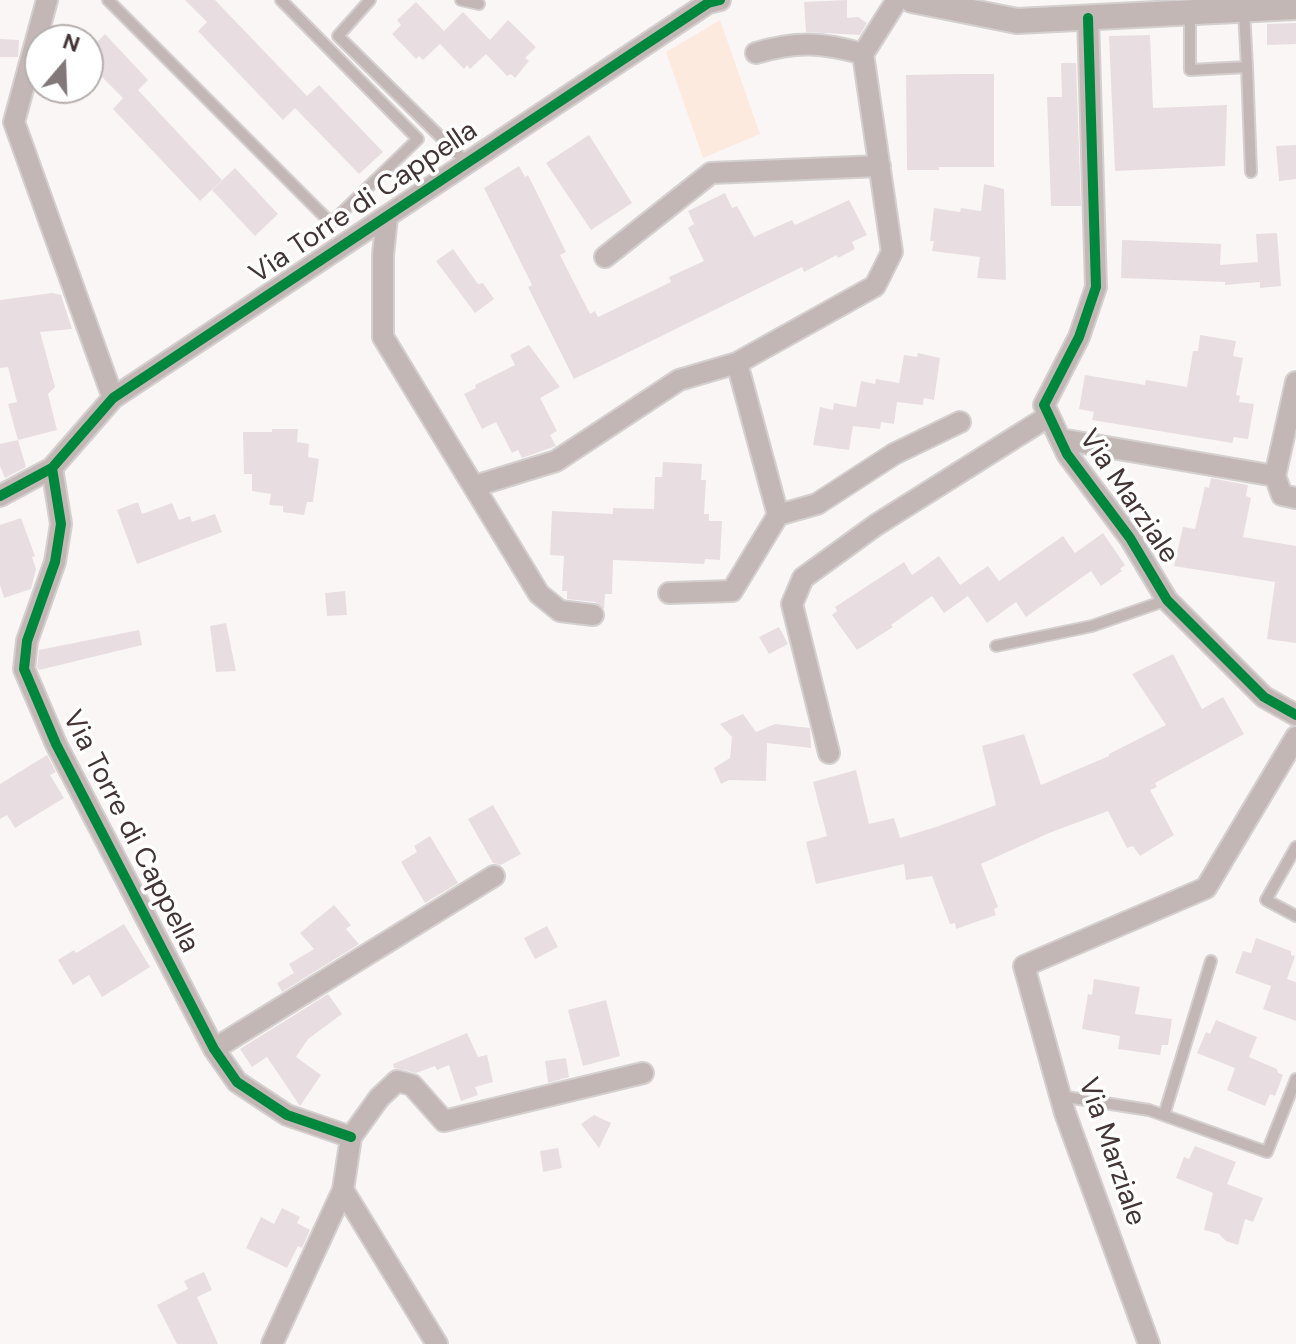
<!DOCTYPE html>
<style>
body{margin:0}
#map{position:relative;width:1296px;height:1344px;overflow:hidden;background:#fbf6f6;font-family:"DM Sans",sans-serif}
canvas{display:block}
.north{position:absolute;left:24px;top:24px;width:80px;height:80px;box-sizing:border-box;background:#fff;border:2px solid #b4aeae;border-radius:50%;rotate:19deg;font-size:22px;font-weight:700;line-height:32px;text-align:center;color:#433435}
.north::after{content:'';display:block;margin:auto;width:28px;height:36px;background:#837879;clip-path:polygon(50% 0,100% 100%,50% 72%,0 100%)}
</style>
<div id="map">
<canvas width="1296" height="1344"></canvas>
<div class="north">N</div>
</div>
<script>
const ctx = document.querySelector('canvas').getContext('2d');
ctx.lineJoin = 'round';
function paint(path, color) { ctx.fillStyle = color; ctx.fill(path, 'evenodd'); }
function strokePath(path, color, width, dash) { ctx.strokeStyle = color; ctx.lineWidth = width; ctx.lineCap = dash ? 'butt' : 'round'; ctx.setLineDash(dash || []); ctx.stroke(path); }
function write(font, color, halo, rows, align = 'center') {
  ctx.font = font + ' "DM Sans",sans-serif'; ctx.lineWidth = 7; ctx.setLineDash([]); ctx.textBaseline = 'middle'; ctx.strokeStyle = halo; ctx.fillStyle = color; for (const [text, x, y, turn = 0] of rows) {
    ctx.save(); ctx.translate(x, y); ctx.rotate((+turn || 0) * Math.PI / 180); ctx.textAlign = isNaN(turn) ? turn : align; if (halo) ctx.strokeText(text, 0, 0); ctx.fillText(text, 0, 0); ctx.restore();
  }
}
const green = new Path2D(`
 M720 20 760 134 703 158 666 52Z`);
const building = new Path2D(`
 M185 0H215L307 96 319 85 383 152 359 174 295 108 283 120 198 31 207 22Z
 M847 0V18L858 17 867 23 860 35 806 32 804 2Z
 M416 2 444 31 463 12 490 40 508 20 536 47 525 58 529 61 515 78 511 74 507 76 486 54 470 69 467 65 464 69 440 44 423 60 419 56 416 59 392 34 401 25 397 20Z
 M1296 23V44L1267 45V24Z
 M105 34 148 80 138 90 222 180 200 201 113 109 123 98 88 63V51Z
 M1150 35 1153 108 1227 105 1225 166 1115 171 1109 36Z
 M0 39 19 40 18 57H0Z
 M1061 63H1076L1081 206H1051L1047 97H1062Z
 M960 74H994V167H939V170H907L906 75Z
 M589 135 632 203 591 230 546 163Z
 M1296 145V179L1279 181 1276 146Z
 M519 166 525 177 528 175 566 252 560 255 590 314 595 311 598 317 671 282 669 277 704 261 688 228 694 224 688 211 725 193 732 208 737 206 754 237 792 220 795 225 849 200 867 235 852 242 855 249 838 258 837 255 804 272 802 267 574 379 528 287 532 285 484 188Z
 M235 168 278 214 255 236 212 190Z
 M984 184 1004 189 1006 280 977 278 980 257 932 251 934 241H930L934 208 960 212 961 208 981 211Z
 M1277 233 1281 286 1260 288V282L1225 285V282L1121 278 1122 240 1221 244 1220 265 1258 262 1256 234Z
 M453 249 478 284 483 283 494 299 475 313 436 261Z
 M52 293 61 295 72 329 40 332 55 387 48 394 57 430 18 440 8 404 17 402 8 367 0 368V300Z
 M1200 335 1236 341 1233 356 1243 358 1236 395 1240 396 1239 402 1254 404 1248 439 1234 437 1232 443 1092 420 1094 412 1079 409 1085 375 1145 385 1146 380 1187 387 1193 351H1198Z
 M529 345 560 387 540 398 557 431 550 435 556 446 522 458 518 450 512 453 496 422 482 429 464 394 476 388 475 385 515 365 510 355Z
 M918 353 940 358 934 400 924 398 923 405 897 402 894 424 881 422 880 429 853 426 849 450 813 445 820 407 833 410 834 403 856 407 861 381 875 384 876 379 899 383 904 355 917 357Z
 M272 429H298L297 442 309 444 308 457 319 459 313 502H307L304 515 283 512V506L269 505 271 494 252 491V474H244L243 432H272Z
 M18 440 26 467 5 478 0 466V444Z
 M663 462 702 464 701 480H706L704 514H709V521H722L720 560 705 559 704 564 613 560 612 594H605L604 609 595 602 567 599V591H562L564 556 550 555 552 511 613 514V508L654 509 655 477H662Z
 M1211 478 1248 485 1246 496 1251 498 1243 537 1296 546V643L1267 639 1275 582 1174 566 1183 527 1195 529 1205 487 1209 488Z
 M138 502 142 514 172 503 179 520 190 516 192 522 215 514 222 532 137 564 117 510Z
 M21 518 35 556 32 557 36 569 31 589 4 598 0 585V525Z
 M1103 533 1125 565 1120 569 1122 571 1101 586 1091 571 1026 617 1016 602 987 623 960 585 988 566 999 581 1063 536 1075 553Z
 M939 556 968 596 944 613 932 596 891 625 893 627 857 650 832 615 837 611 835 607 904 562 912 575Z
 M345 591 347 615 327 616 325 593Z
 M226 623 236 671 216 672 210 626Z
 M779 627 788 644 769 654 759 637Z
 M139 630 142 645 39 670 37 667 39 650Z
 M1173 654 1202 709 1223 697 1244 734 1155 783 1157 787 1150 790 1174 835 1140 856 1133 846 1127 848 1108 811 1049 833 981 864 998 907 994 909 996 915 956 929 955 923 950 924 932 876 906 880 904 864 816 884 806 842 827 836 813 782 856 770 869 824 894 818 900 838 939 826 996 805 982 746 1024 734 1041 785 1109 756V754L1166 725 1132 674Z
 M743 714 756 732 775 724 810 728 811 748 767 743 766 781 729 780 721 784 714 768 730 758 732 737 720 724Z
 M47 755 56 772 50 775 64 798 15 828 7 815 0 819V784Z
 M493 805 521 854 501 865 493 863 468 819Z
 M430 836 458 883 425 903 401 862 417 852 414 846Z
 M334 905 351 925 346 929 359 944 282 992 277 983 294 973 289 964 314 949 300 933Z
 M124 924 150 967 102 997 89 975 73 985 58 960 74 950 76 953Z
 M547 926 558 947 535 959 524 938Z
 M1256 938 1291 951V955L1295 956 1287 979 1296 982V1021L1263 1009 1271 986 1235 973 1243 951 1251 953Z
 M1094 979 1140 987 1135 1014 1172 1019 1168 1045H1162L1160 1055 1118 1049 1120 1036 1082 1029 1088 994 1092 995Z
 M328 994 342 1014 308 1039 296 1057 321 1075 300 1106 267 1057 252 1067 240 1049Z
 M606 1000 620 1056 583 1066 568 1010Z
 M1216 1020 1257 1037 1249 1057 1277 1069 1278 1073 1283 1075 1275 1096 1270 1094 1265 1106 1227 1090 1235 1068 1197 1053 1206 1032 1210 1034Z
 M467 1033 478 1057 487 1055 493 1082 475 1087 478 1095 461 1101 449 1065 437 1070 435 1066 416 1073 394 1068 393 1064Z
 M566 1058 569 1077 548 1083 545 1061Z
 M594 1115 611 1123 599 1148 581 1124Z
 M1195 1146 1236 1162 1227 1184 1263 1198 1253 1222 1245 1219 1238 1245 1226 1241 1219 1234 1204 1230 1213 1193 1176 1178 1184 1157 1189 1159Z
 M558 1148 562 1168 543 1172 540 1151Z
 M282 1208 300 1217 297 1223 310 1230 302 1248 298 1246 287 1268 246 1248 261 1217 274 1224Z
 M204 1272 212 1290 197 1297 218 1344H177L157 1305 188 1289 184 1281Z`);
const service = new Path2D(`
 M108 0 331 223 418 139 281 0
 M370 0 338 36 467 163
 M461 0 479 4
 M1190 13V70L1247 67 1244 11
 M1247 67 1251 172
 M996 646 1092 626 1167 600
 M1296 847 1266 900 1296 916
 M1060 1096 1149 1110 1267 1152 1296 1079
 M1164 1115 1211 961`);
const minor = new Path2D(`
 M1088 18 1096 287 1079 337 1044 405 1067 454 1130 538 1167 600 1264 697 1296 715
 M756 53C796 41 823 42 863 54
 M14 122 113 398
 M14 122 47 0
 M387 217 383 255V337L539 594 560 611 593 615
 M605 257 711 173 880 166
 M1060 439 1275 476 1296 382
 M52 468 61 524 55 562 27 641 24 669 56 744 214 1049 237 1082 287 1115 351 1137
 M1275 476 1282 495 1296 498
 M475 486 556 461 679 380 737 363 875 286 892 252 863 54 897 0
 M0 496 52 468 113 398 708 3 720 0
 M778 515 817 504 894 454 960 422
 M669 593 732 591 778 515 737 363
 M829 753 792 604 803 578 876 525 1049 416
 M214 1049 494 876
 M272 1344 343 1190
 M437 1344 343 1190 351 1137 379 1098 397 1081 412 1085 444 1121 643 1073
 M1149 1344 1065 1113 1024 966 1206 888 1296 737`);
const tertiary = new Path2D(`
 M912 0 1017 21 1296 7`);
const cycleway = new Path2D(`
 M1088 18 1096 287 1079 337 1044 405 1067 454 1130 538 1167 600 1264 697 1296 715
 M52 468 61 524 55 562 27 641 24 669 56 744 214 1049 237 1082 287 1115 351 1137
 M0 496 52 468 113 398 708 3 720 0`);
const streetNames = [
 ["Via Torre di Cappella",364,203,-34],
 ["Via Marziale",1128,497,56],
 ["Via Torre di Cappella",130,832,63],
 ["Via Marziale",1111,1152,71]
];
paint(green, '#fdeade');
paint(building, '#e8dee1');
strokePath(service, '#d5d0d0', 14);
strokePath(minor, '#d5d0d0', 24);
strokePath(tertiary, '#d5d0d0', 28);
strokePath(service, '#c2b7b5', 10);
strokePath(minor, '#c2b7b5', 20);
strokePath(tertiary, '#c2b7b5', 24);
strokePath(cycleway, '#00873e', 10);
write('28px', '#433435', '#fff', streetNames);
</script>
